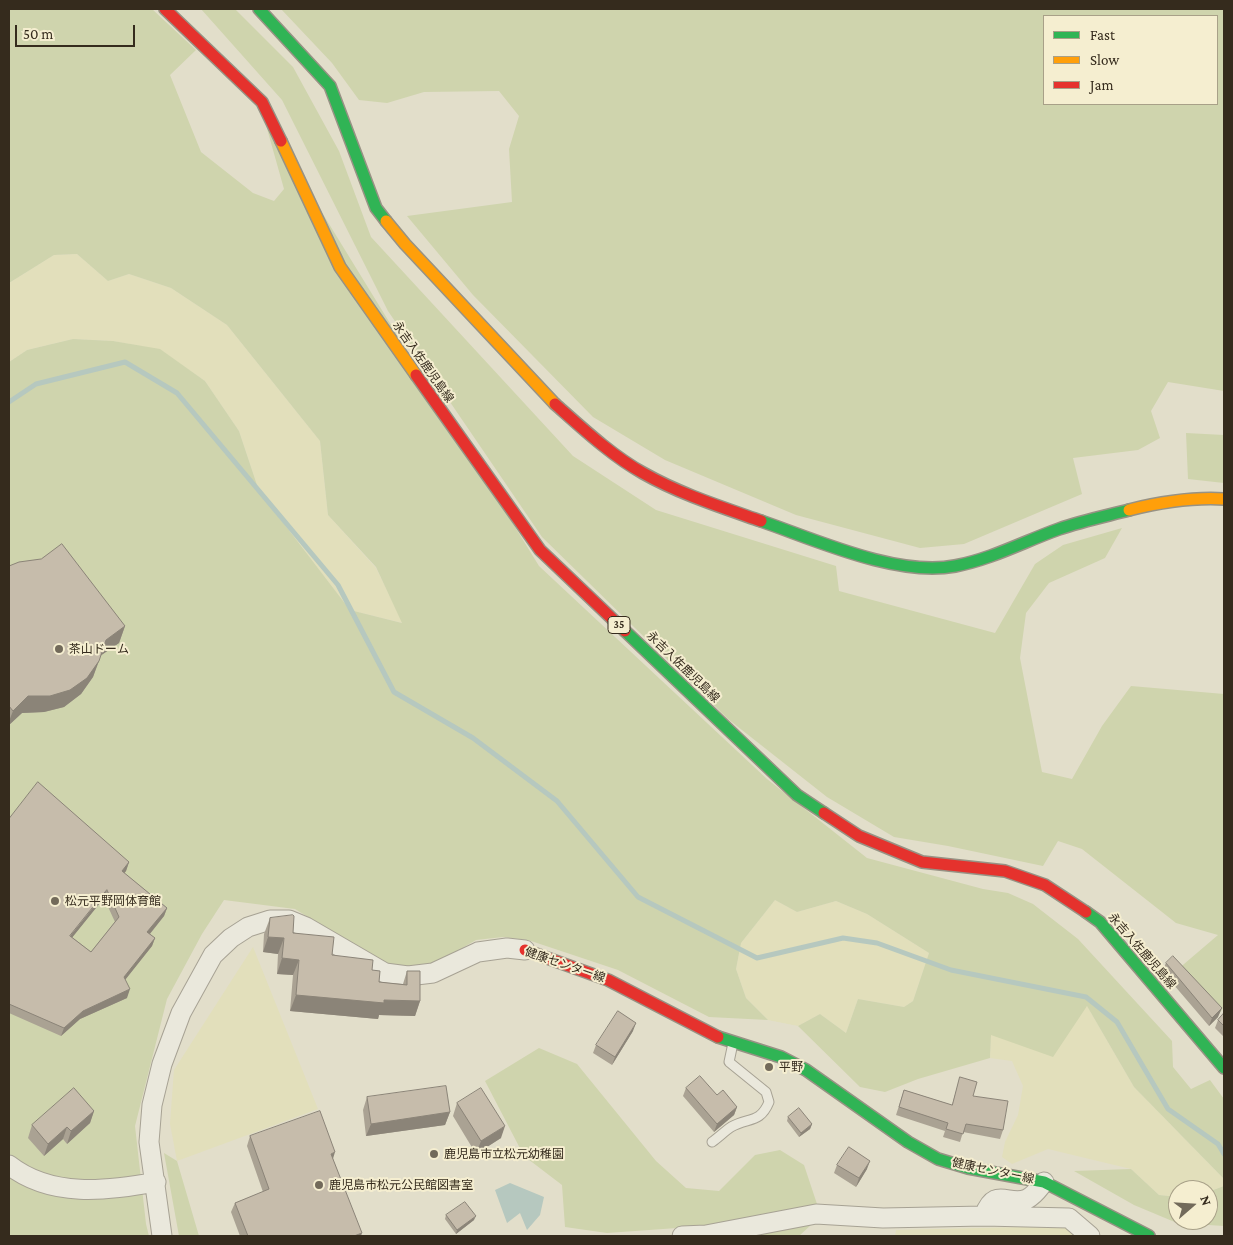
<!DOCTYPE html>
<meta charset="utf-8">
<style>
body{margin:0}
#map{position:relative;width:1233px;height:1245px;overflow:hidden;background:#e2deca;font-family:"Crimson Pro",serif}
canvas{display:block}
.frame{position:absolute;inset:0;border:10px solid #352b1d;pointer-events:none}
.legend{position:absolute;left:1043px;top:15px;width:175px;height:90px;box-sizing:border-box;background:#f5eed0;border:1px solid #a8a088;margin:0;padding:6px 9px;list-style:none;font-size:15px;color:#352b1d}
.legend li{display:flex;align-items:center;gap:10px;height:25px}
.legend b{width:25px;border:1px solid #a8a088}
.north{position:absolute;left:1168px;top:1180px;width:50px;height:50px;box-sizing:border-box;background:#f5eed0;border:1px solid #a8a088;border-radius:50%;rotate:71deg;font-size:14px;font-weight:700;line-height:20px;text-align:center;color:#352b1d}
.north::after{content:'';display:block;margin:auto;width:18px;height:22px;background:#726a5a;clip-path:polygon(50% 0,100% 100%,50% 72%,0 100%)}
.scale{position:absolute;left:15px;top:25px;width:120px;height:22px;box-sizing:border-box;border:2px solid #352b1d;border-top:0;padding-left:6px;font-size:15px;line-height:18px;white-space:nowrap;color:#352b1d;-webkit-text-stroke:4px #f5eed0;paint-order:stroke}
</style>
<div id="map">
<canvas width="1233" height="1245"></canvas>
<div class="frame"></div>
<ul class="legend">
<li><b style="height:6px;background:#30b455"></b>Fast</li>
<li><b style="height:6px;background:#ff9f0a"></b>Slow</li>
<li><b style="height:6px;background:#e5322d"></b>Jam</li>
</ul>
<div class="north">N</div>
<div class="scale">50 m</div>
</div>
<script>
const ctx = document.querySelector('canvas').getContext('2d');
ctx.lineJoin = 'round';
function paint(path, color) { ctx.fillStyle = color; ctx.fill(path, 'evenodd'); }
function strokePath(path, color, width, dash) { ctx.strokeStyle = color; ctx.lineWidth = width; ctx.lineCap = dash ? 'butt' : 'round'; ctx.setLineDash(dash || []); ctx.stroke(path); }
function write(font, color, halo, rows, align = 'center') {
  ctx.font = font + ' "Crimson Pro","Noto Sans JP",serif'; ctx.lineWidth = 4; ctx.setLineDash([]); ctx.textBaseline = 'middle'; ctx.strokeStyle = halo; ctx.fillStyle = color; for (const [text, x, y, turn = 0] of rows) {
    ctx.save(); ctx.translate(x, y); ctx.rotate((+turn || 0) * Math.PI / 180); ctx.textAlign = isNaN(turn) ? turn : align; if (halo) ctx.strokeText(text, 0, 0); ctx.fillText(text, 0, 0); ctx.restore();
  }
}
const farmland = new Path2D(`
 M77 254 108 281 129 274 171 288 227 325 320 441 328 515 376 568 403 623 350 610 259 491 239 431 205 381 160 350 113 341 73 339 27 350 9 362V283L54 255Z
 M775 900 797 912 836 901 867 914 929 953 913 1001 904 1007 858 999 846 1033 820 1014 798 1026 768 1020 746 998 736 969 741 943Z
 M253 947 318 1109 177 1161 170 1124 174 1070Z
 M1087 1006 1134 1087 1224 1179V1186L1208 1192V1190H1178V1197L1159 1195 1131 1169 1048 1149 1012 1164 1002 1157 1005 1142 1018 1115 1023 1086 1012 1061 990 1058 991 1035Z
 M1066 1226 1078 1236H895L896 1230Z`);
const green = new Path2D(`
 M9 9H152L196 50 170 75 201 152 253 193 274 201 284 189 264 118 539 566 767 779 867 858 983 889 1008 893 1033 904 1078 939 1172 1041 1173 1067 1191 1089 1210 1080 1224 1099V1179L1134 1087 1087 1006 1053 1057 991 1035 990 1058 918 1079 885 1092 860 1087 798 1026 820 1014 846 1033 858 999 904 1007 913 1001 929 953 867 914 836 901 797 912 775 900 741 943 736 969 746 998 768 1020 709 1017 618 970 528 940 503 937 476 940 438 962 412 967 384 964 295 909 224 900 202 934 167 999 135 1126 146 1224 149 1236H9V362L27 350 73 339 113 341 160 349 205 381 239 431 259 491 350 610 402 623 376 567 328 515 320 441 227 325 171 288 129 274 108 281 77 254 54 255 9 283Z
 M201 9H235L293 67 339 151 371 237 573 456 656 510 836 566 839 591 995 633 1035 564 1063 545 1122 528 1105 558 1049 583 1026 613 1020 658 1042 772 1072 779 1102 726 1131 686 1224 694V1007L1219 1014 1177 970 1218 935 1176 923 1082 849 1058 841 1043 866 948 846 894 837 827 797 728 719 542 537 388 311 282 100Z
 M281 9H1224V391L1168 382 1151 411 1160 438 1138 450 1073 458 1082 494 964 544 920 548 796 515 665 460 593 417 473 295 407 216 512 202 509 149 519 116 499 91 424 92 387 103 359 100 332 63ZM1044 16H1217V104H1044Z
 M1186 433 1224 435V483L1188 479Z
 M539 1048 577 1064 656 1161 686 1188 719 1191 755 1155 780 1150 804 1165 817 1204 705 1226 607 1233 565 1227 562 1185 524 1156 485 1081Z
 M164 1153 177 1161 199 1236H179Z
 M1131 1169 1159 1195 1178 1197V1220H1208V1192L1224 1186V1226L1177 1223 1134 1205 1074 1171Z
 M812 1224 799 1236H753Z`);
const water = new Path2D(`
 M510 1183 544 1197 540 1215 527 1230 520 1213 507 1223 495 1190Z`);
const stream = new Path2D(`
 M9 402 36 384 125 362 177 393 338 585 394 692 473 738 557 801 638 897 757 958 843 938 877 943 951 970 1086 997 1117 1022 1168 1109 1218 1144 1224 1154`);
const lane = new Path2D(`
 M712 1142C719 1137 725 1131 731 1127 748 1117 760 1124 769 1102L766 1092 729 1062 733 1043`);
const street = new Path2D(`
 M9 1165C51 1198 107 1191 156 1182
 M984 1216C995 1185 1008 1207 1027 1199 1035 1195 1039 1188 1044 1182
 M162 1236 149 1142 152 1105 162 1064 181 1013 213 955 231 938 248 927 270 920H289L306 927 385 973 408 976 433 973 478 952 507 948 525 950
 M682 1236 706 1235 816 1214 883 1218 984 1216 1069 1218 1090 1236`);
const fast = new Path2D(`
 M259 9 330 86 376 208 386 221
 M761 521C816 540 897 577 955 566 992 559 1025 541 1059 529 1082 521 1106 516 1129 510
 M625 631 797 795 824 813
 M1086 912 1100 922 1224 1068
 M718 1037 781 1057 806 1070 908 1142 938 1159 968 1168 1044 1182 1149 1236`);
const slow = new Path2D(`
 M281 141 340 267 416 375
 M386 221 405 244 555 404
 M1129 510C1161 502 1191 497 1224 499`);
const jam = new Path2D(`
 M165 9 262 102 281 141
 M416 375 540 550 625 631
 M555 404C581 427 612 456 643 473 680 494 721 507 761 521
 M824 813 859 836 922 862 1005 871 1045 885 1086 912
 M525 950 608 980 718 1037`);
const wall = new Path2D(`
 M9 566 125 626 119 643 100 656 93 677 81 694 64 707 44 712 22 713 9 725Z
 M9 819 129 862 126 871 124 873 167 908 164 916 150 934 155 938 152 946 125 980 127 998 80 1019 61 1036 9 1013ZM104 898 115 922 91 952 72 937Z
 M270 918 293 933 332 955 372 970 379 982 403 984 407 971 420 1001 415 1016 379 1015 378 1019 290 1011 293 975 277 974 278 954 263 952 264 934Z
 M1166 963 1218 1017 1209 1026 1162 971Z
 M1224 1013V1037L1215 1028 1218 1020Z
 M633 1031 612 1065 593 1053 596 1045Z
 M960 1077 973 1096 1003 1130 1000 1139 963 1132 960 1142 943 1137 945 1131 896 1115 904 1090 952 1105Z
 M686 1088 717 1095 737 1107 734 1115 714 1132 683 1096Z
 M367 1097 450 1112 445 1125 366 1136 363 1110Z
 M457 1103 501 1138 476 1154 453 1116Z
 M94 1111 90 1123 67 1144 63 1139 44 1156 28 1138 32 1125Z
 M788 1117 812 1124 810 1129 799 1137 787 1121Z
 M250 1136 333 1159 361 1236H240L231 1212 235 1203 263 1192 247 1146Z
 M837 1165 867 1169 856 1187 834 1173Z
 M446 1215 474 1220 456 1234 445 1219Z`);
const shadedWall = new Path2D(`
 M125 626 119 643 100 656 106 640Z
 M99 661 93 677 81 694 64 707 44 712 22 713 9 725V721L13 711 28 696Z
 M129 862 126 871 119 880 122 871Z
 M107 890 104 898 67 944 70 936Z
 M167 908 164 916 144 941 147 932Z
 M268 937 284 938 278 954 263 952Z
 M155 938 152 946 121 985 124 977Z
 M282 958 299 960 293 975 277 974Z
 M130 989 127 998 80 1019 61 1036 64 1028 83 1011Z
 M296 995 384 1000 420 1001 415 1016 379 1015 378 1019 290 1011Z
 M1222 1008 1218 1017 1209 1026 1212 1018Z
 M636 1023 633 1031 612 1065 615 1057Z
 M737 1107 734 1115 714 1132 717 1124Z
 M94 1111 90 1123 67 1144 71 1131Z
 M450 1112 445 1125 366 1136 371 1124Z
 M812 1124 810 1129 799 1137 801 1133Z
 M505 1126 501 1138 476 1154 481 1141Z
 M67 1127 63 1139 44 1156 48 1144Z
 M335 1152 332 1162 331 1154Z
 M870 1161 867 1169 856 1187 859 1178Z
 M476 1216 474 1220 456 1234 457 1230Z
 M362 1233 361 1236H354Z`);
const building = new Path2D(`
 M62 544 125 626 106 640 99 661 87 678 70 690 50 696H28L13 711 9 706V566L19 562 41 559Z
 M38 782 129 862 122 871 167 908 147 932 155 938 124 977 130 989 83 1011 64 1028 9 1004V819ZM107 890 119 917 91 952 70 936Z
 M293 915 294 916 293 933 334 937 332 955 373 960 372 970 380 971 379 982 407 985V971H420V1001L384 1000V1003L296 995 299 960 282 958 284 938 268 937 270 918Z
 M1173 956 1222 1008 1212 1018 1166 963Z
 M618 1011 636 1023 615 1057 596 1045Z
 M1224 1013V1026L1218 1020Z
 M700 1076 717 1095 723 1090 737 1107 717 1124 686 1088Z
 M960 1077 977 1082 973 1096 1008 1101 1003 1130 966 1124 963 1134 946 1129 948 1123 899 1107 904 1090 952 1105Z
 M446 1086 450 1112 371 1124 367 1097Z
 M74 1088 94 1111 71 1131 67 1127 48 1144 32 1125Z
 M481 1088 505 1126 481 1141 457 1103Z
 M799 1108 812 1124 801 1133 788 1117Z
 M320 1111 335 1152 331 1154 362 1233 354 1236H248L235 1203 269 1189 250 1136Z
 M849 1147 870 1161 859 1178 837 1165Z
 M465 1202 476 1216 457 1230 446 1215Z`);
const markers = [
 [59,649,5,"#726a5a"],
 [55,901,5,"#726a5a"],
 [769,1067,5,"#726a5a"],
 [434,1154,5,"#726a5a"],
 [319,1185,5,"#726a5a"]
];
const shields = [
 [619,625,22]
];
const shieldNames = [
 ["35",619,625]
];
const streetNames = [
 ["永吉入佐鹿児島線",423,362,55],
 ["永吉入佐鹿児島線",683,667,44],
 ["永吉入佐鹿児島線",1142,951,49],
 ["健康センター線",565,965,19],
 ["健康センター線",993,1171,12]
];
const poiNames = [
 ["茶山ドーム",69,649],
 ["松元平野岡体育館",65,901],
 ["平野",779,1067],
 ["鹿児島市立松元幼稚園",444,1154],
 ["鹿児島市松元公民館図書室",329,1185]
];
paint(farmland, '#e2dfbb');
paint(green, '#cfd4ad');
paint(water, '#b6c8bf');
strokePath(stream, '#b6c8bf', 5);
strokePath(lane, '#a7a294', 11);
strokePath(street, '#a7a294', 21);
strokePath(fast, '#979284', 14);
strokePath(slow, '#979284', 14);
strokePath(jam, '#979284', 14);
strokePath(lane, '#eae8dc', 9);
strokePath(street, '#eae8dc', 19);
strokePath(fast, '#30b455', 11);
strokePath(slow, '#ff9f0a', 11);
strokePath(jam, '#e5322d', 11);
paint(wall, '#aaa293');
paint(shadedWall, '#8b8478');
paint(building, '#c6bcab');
strokePath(building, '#8b8478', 1);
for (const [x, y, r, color] of markers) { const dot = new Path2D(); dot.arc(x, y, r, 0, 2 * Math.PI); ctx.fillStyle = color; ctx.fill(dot); strokePath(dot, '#f5eed0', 2); }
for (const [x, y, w] of shields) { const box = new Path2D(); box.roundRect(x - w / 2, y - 8.5, w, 17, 4); ctx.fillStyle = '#f5eed0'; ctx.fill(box); strokePath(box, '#352b1d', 1); }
write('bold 11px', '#352b1d', null, shieldNames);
write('12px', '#352b1d', '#f5eed0', streetNames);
write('12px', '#352b1d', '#f5eed0', poiNames, 'left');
</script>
